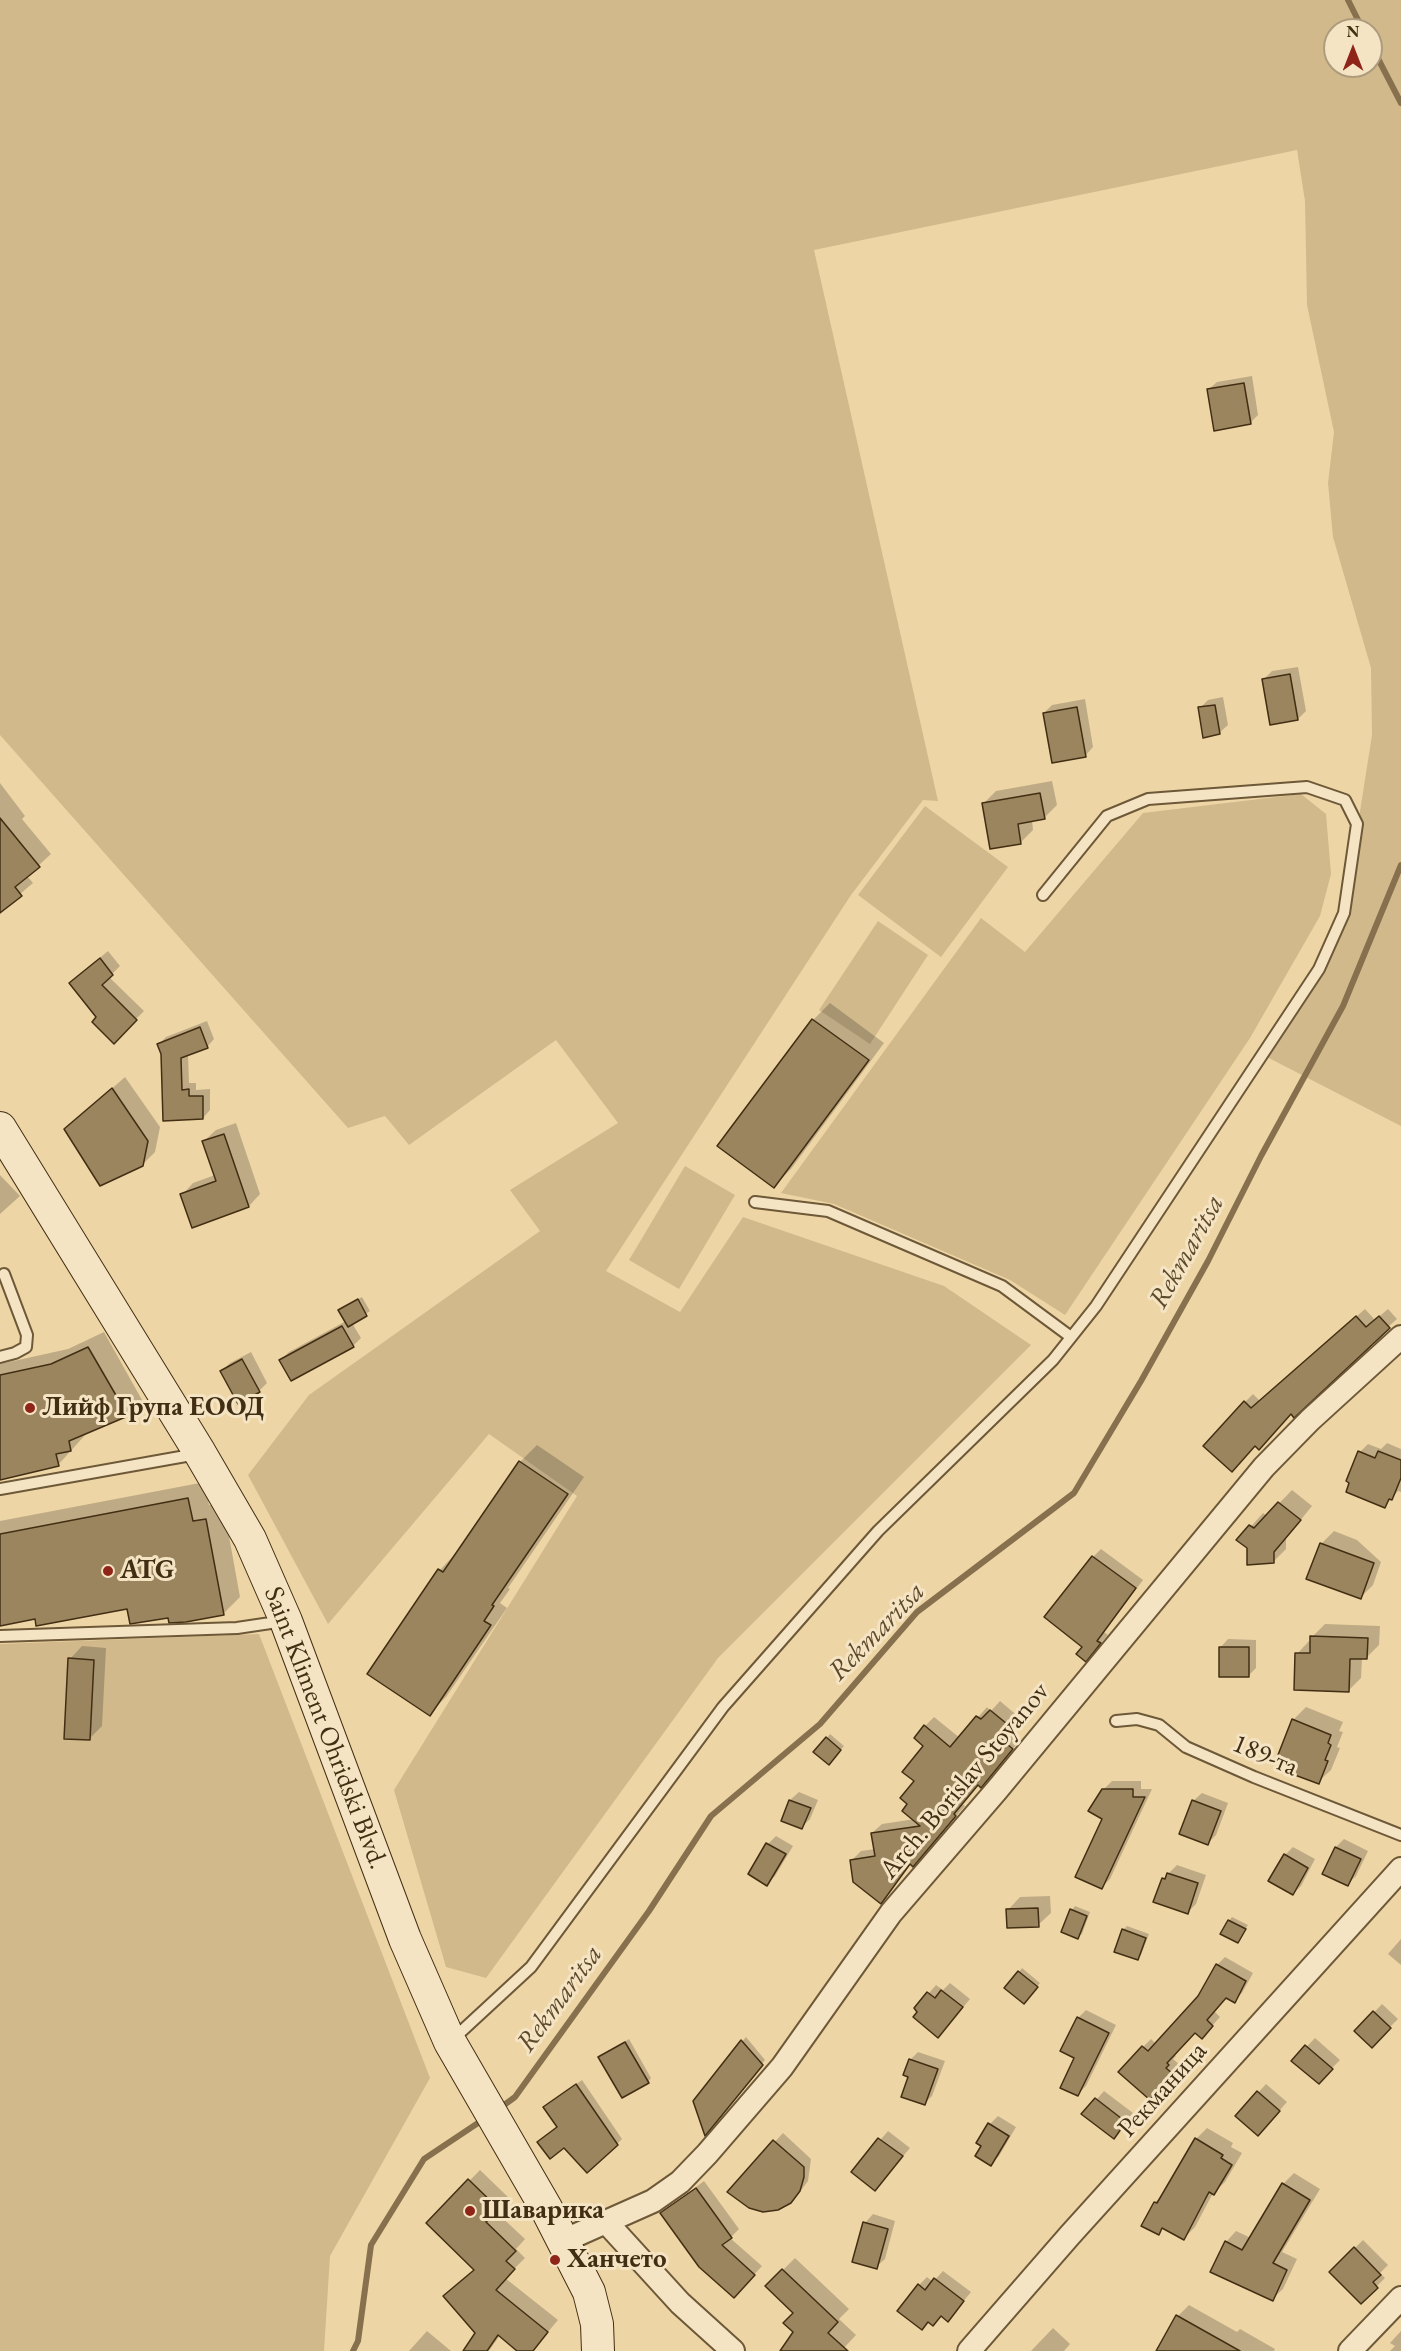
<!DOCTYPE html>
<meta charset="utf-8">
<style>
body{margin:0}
#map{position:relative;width:1401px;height:2351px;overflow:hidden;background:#eed5a5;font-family:"EB Garamond",serif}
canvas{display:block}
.north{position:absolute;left:1323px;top:18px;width:60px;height:60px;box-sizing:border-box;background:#f4e4c4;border:2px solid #ad9b7d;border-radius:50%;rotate:0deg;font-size:16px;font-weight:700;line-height:24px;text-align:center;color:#422e13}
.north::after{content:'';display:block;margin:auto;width:21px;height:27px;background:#8f2418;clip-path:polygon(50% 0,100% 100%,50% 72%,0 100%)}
</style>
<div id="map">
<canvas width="1401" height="2351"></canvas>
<div class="north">N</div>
</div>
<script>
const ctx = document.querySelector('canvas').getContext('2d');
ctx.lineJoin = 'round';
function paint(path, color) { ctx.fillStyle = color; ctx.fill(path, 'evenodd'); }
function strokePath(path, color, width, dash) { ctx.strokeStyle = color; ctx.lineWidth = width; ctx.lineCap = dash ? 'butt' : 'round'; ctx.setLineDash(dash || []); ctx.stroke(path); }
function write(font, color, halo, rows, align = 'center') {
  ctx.font = font + ' "EB Garamond",serif'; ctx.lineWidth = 6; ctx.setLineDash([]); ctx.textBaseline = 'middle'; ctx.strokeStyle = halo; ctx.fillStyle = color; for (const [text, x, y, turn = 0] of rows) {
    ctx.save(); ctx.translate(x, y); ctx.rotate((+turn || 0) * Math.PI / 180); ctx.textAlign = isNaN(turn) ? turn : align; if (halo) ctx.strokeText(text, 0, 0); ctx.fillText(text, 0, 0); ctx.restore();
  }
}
const green = new Path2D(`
 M0 0H1401V1126L1263 1055 1319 969 1344 913 1372 735 1371 668 1333 537 1328 483 1334 432 1307 305 1305 201 1297 150 814 250 938 801 923 800 851 895 606 1271 680 1312 743 1217 944 1286 1031 1345 718 1658 486 1978 446 1967 394 1790 577 1496 489 1434 328 1624 248 1475 309 1395 540 1231 510 1190 618 1123 556 1040 409 1145 385 1116 348 1128 0 735ZM1335 30H1371V66H1335Z
 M1301 794 1326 814 1331 874 1320 916 1250 1038 1065 1315 1010 1280 834 1204 781 1193 981 918 1025 952 1143 813Z
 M925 806 1008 867 941 957 858 895Z
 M878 921 928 955 870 1044 819 1010Z
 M685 1166 735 1195 679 1289 629 1260Z
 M259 1634 430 2078 330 2256 324 2351H0V1644Z`);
const shadow = new Path2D(`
 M1252 376 1258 415 1250 423 1208 390 1217 382Z
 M1298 667 1306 711 1298 719 1264 679 1272 671Z
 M1223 697 1228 725 1219 733 1200 708 1208 700Z
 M1085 699 1093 747 1085 756 1044 713 1052 705Z
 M1052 781 1057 805 1044 818 1032 820 1033 830 1021 842 991 848 983 804 996 791Z
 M0 783 25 816 22 819 51 854 27 876 33 883 0 911Z
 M108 951 120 966 109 977 144 1011 114 1041 98 1017 79 975Z
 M830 1003 884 1043 791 1169 774 1186 813 1020Z
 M207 1021 214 1039 207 1047 188 1054 189 1083H196V1090L210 1089V1110L203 1118 164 1119 162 1054 159 1044 166 1037Z
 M125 1077 160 1127 155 1152 142 1165 66 1129Z
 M236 1123 260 1194 249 1206 182 1195 193 1183 215 1175 204 1141 216 1130Z
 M0 1175 20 1196 0 1214Z
 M362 1297 370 1311 352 1323 361 1338 353 1346 281 1360 289 1352 346 1321 340 1310Z
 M1365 1309 1375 1320 1388 1309 1397 1319 1255 1444 1245 1402 1253 1394 1260 1401Z
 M104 1332 142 1400 127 1415 86 1434 58 1465 0 1478V1364L68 1349Z
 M251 1352 267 1383 259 1391 239 1402 222 1371 230 1363Z
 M1387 1443 1401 1449V1492L1398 1491 1385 1506 1351 1482 1360 1452 1368 1444 1381 1449Z
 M537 1445 584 1477 508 1588 510 1589 500 1603 507 1608 446 1697 429 1714 369 1674 440 1570 456 1553 520 1462Z
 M205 1482 209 1505 223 1503 240 1597 224 1613 169 1616 128 1607 36 1617 0 1624V1521Z
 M1292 1490 1312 1506 1286 1538V1549L1273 1562 1239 1540 1263 1513 1267 1516Z
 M1334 1531 1357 1540 1381 1562 1373 1585 1361 1597 1321 1544Z
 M1101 1549 1143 1580 1104 1632 1108 1635 1093 1652 1084 1647 1093 1557Z
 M1325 1624 1380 1626 1379 1645 1366 1658H1362L1361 1678 1349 1690 1297 1654 1309 1641H1312V1637Z
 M1228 1639 1256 1640V1668L1248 1676 1220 1648Z
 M82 1646 106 1648 102 1726 89 1739 70 1659Z
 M1000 1701 1020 1718 1010 1730 1021 1739 990 1776 979 1784 962 1804 965 1806 922 1855 911 1863 881 1902 851 1861 861 1851 875 1849 872 1833 882 1824 915 1819 910 1804 926 1746 925 1726 934 1717 960 1738 987 1707 991 1711Z
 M1306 1707 1343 1722 1339 1731 1343 1732 1337 1747 1340 1748 1331 1770 1318 1782 1289 1764 1293 1720Z
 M830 1734 844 1746 832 1760 827 1738Z
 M1112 1781H1141V1789H1152L1110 1879 1102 1887 1103 1790Z
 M799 1792 818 1800 810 1819 802 1827 783 1820 790 1800Z
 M1202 1793 1228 1803 1216 1835 1208 1843 1193 1801Z
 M776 1836 793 1846 775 1876 767 1884 768 1844Z
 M1344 1839 1368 1851 1356 1876 1348 1884 1324 1873 1336 1847Z
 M1293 1847 1315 1859 1301 1886 1293 1894 1285 1855Z
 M1177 1865 1206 1875 1196 1904 1188 1912 1155 1901 1164 1878Z
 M1050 1896 1051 1913 1038 1925 1008 1910 1020 1897Z
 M1075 1906 1090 1912 1082 1934 1078 1937 1072 1910Z
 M1232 1917 1248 1925 1237 1942 1229 1921Z
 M1127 1926 1149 1934 1141 1955 1138 1958 1123 1930Z
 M1401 1939V1965L1388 1954Z
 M1225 1957 1253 1973 1242 1993 1234 2001 1227 1996 1214 2011 1220 2017 1202 2037 1195 2031 1174 2054 1176 2056 1173 2059 1180 2065 1158 2090 1143 2047 1151 2039 1156 2044 1199 1997 1217 1965Z
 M1022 1968 1040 1983 1027 1998 1019 1972Z
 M950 1983 970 1999 946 2028 916 2008 936 1985 943 1990Z
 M1382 2004 1398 2019 1372 2045 1356 2031Z
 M1086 2010 1116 2025 1086 2086 1078 2094 1076 2058 1078 2018Z
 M746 2037 765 2060 709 2130 694 2101Z
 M1315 2038 1340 2060 1326 2074 1293 2061Z
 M629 2039 651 2078 648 2082 600 2057Z
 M918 2052 945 2061 932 2096 924 2104 910 2076V2060Z
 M582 2080 622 2139 617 2144 558 2127 545 2107Z
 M1266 2084 1287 2102 1266 2126 1237 2116Z
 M1104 2091 1133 2113 1113 2137 1084 2114Z
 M998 2116 1016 2127 999 2156 991 2164 983 2146 978 2143 990 2124Z
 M1207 2128 1233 2143 1231 2147 1242 2153 1225 2182 1213 2193 1195 2227 1184 2238 1164 2227 1158 2233 1155 2202 1165 2193 1196 2139Z
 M888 2131 910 2148 875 2189 853 2172Z
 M783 2133 811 2159 808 2181 799 2193 790 2201 729 2192Z
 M480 2170 508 2197 495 2211 525 2239 516 2249 525 2258 505 2278 558 2320 532 2351H519L500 2335 489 2351H465L477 2333 475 2269 428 2223Z
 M1294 2173 1320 2189 1282 2252 1297 2259 1283 2289 1272 2299 1226 2242 1236 2231 1251 2238 1283 2184Z
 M704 2181 739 2229 730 2238 762 2266 742 2288 662 2213Z
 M873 2214 895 2221 885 2259 876 2267 865 2223Z
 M1363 2240 1388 2265 1380 2273 1385 2278 1361 2302 1331 2272Z
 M795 2258 849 2309 839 2319 856 2335 841 2351H786L795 2332V2313L767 2286Z
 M943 2271 971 2292 948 2320 919 2285 927 2277 933 2282Z
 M1189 2305 1237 2332 1240 2329 1275 2349 1274 2351H1163L1178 2316Z
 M1053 2328 1070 2344 1064 2351H1031Z
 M427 2331 451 2351H409Z
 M1401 2331V2351H1390L1395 2346 1390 2343Z`);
const stream = new Path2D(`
 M1348 0 1363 30
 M1371 45 1401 103
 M500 2108 515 2097 649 1911 711 1816 820 1724 917 1612 1074 1493 1141 1381 1208 1261 1261 1156 1343 1006 1401 865
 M353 2351 358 2341 371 2245 424 2159 484 2119`);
const building = new Path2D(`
 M1244 383 1251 424 1214 431 1207 389Z
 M1290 674 1298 720 1270 725 1262 679Z
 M1215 705 1220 734 1203 738 1198 707Z
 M1077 707 1086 757 1052 763 1043 713Z
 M1040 793 1045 819 1018 824 1021 844 990 849 982 803Z
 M0 818 40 867 15 887 22 896 0 913Z
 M100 958 113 975 102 985 137 1020 114 1044 92 1022 96 1017 69 983Z
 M812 1019 869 1060 774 1188 717 1146Z
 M200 1027 208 1048 181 1058 182 1090 189 1089V1096H203V1119L163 1121 161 1054 157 1044Z
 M112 1088 148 1141 143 1166 100 1186 64 1129Z
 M224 1134 249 1207 192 1228 180 1194 216 1181 202 1141Z
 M358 1299 367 1316 348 1327 338 1310Z
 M1356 1316 1366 1327 1379 1316 1390 1328 1294 1418 1291 1414 1259 1450 1255 1446 1232 1472 1203 1446 1244 1401 1251 1408Z
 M342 1326 354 1347 291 1381 279 1360Z
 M88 1347 128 1416 69 1441 71 1451 56 1454 59 1466 0 1480V1375L51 1364Z
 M242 1359 260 1392 238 1404 220 1371Z
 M1358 1451 1375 1458 1378 1451 1401 1460V1478L1392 1500 1389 1499 1385 1508 1346 1492 1349 1483 1346 1481Z
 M519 1461 568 1494 492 1605 494 1606 484 1621 491 1625 430 1716 367 1674 438 1569 443 1572Z
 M188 1498 193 1521 206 1519 224 1615 186 1622 169 1623 168 1618 130 1624 127 1609 36 1626 35 1619 0 1626V1534Z
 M1278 1502 1301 1520 1274 1552V1563L1247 1565V1548L1236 1540 1249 1525 1254 1528Z
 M1320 1543 1374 1563 1361 1599 1306 1579Z
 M1092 1556 1136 1588 1097 1641 1101 1643 1086 1662 1076 1654 1082 1647 1044 1617Z
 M1310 1636 1368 1638 1367 1659H1350L1349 1692 1294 1690 1295 1653H1310Z
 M1219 1647H1249V1677H1219Z
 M68 1658 94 1660 90 1740 64 1739Z
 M990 1710 1012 1728 1002 1740 1013 1749 981 1788 978 1785 954 1814 956 1816 913 1867 910 1864 881 1904 853 1882 850 1860 875 1856 871 1833 920 1826 902 1811 907 1804 900 1798 914 1781 902 1772 923 1746 914 1738 924 1725 950 1747 976 1716 981 1719Z
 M1292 1719 1331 1735 1328 1743 1331 1745 1325 1760 1328 1761 1319 1784 1284 1771 1287 1764 1276 1760Z
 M826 1737 841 1750 829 1765 813 1752Z
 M1102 1789H1133V1797H1145L1102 1889 1075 1877 1102 1819 1088 1811Z
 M789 1800 811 1808 802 1829 781 1821Z
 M1192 1800 1221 1811 1208 1845 1179 1834Z
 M766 1843 786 1854 767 1886 748 1874Z
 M1335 1847 1361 1859 1348 1886 1322 1874Z
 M1284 1854 1308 1868 1293 1895 1268 1881Z
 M1167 1873 1198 1883 1188 1914 1153 1902 1162 1878 1165 1879Z
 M1038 1908 1039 1927 1007 1928 1006 1909Z
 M1070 1909 1087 1916 1078 1939 1061 1932Z
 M1228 1920 1246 1929 1238 1943 1220 1934Z
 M1122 1929 1146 1938 1138 1960 1114 1952Z
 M1216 1964 1246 1981 1235 2003 1226 1998 1207 2020 1213 2026 1202 2039 1195 2033 1167 2063 1169 2065 1166 2068 1173 2074 1150 2100 1118 2072 1142 2046 1148 2051 1198 1996Z
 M1018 1971 1038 1987 1024 2004 1004 1988Z
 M941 1990 963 2007 938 2038 913 2017 917 2012 914 2008 927 1992 935 1998Z
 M1373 2011 1391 2028 1372 2048 1354 2031Z
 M1077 2017 1109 2033 1078 2096 1060 2088 1074 2058 1060 2051Z
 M741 2040 763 2065 705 2136 693 2101Z
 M625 2042 649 2083 622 2098 598 2057Z
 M1305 2045 1333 2069 1319 2084 1291 2061Z
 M909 2059 938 2069 925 2105 901 2097 908 2077 903 2075Z
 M576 2084 618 2145 587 2173 564 2148 550 2159 537 2142 557 2127 543 2107Z
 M1257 2091 1280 2111 1258 2136 1235 2116Z
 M1095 2098 1126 2122 1114 2139 1081 2114Z
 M988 2123 1009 2136 991 2166 975 2156 981 2146 976 2143Z
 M878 2138 903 2156 875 2191 851 2172Z
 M1195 2138 1223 2155 1221 2158 1232 2165 1214 2195 1209 2192 1184 2240 1162 2228 1159 2235 1141 2226 1154 2202 1157 2203Z
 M773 2140 804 2167V2177L800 2191 791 2203 778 2210 763 2212 749 2208 727 2192Z
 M468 2179 499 2209 486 2222 516 2251 506 2261 515 2269 496 2290 548 2332 533 2351H517L498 2335 487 2351H463L475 2333 443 2296 474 2270 426 2223Z
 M1282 2183 1310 2200 1273 2263 1287 2270 1273 2301 1210 2272 1225 2241 1242 2250Z
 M696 2188 732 2238 722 2245 755 2275 734 2298 699 2267 660 2213Z
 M863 2222 888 2229 877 2269 852 2262Z
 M1354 2247 1381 2275 1373 2282 1378 2288 1361 2304 1329 2272Z
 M782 2269 838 2322 828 2333 848 2351H780L793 2332 783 2323 793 2313 765 2286Z
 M934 2278 964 2301 948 2322 941 2316 933 2326 928 2322 922 2330 897 2311 918 2284 925 2290Z
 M1176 2315 1240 2351H1156Z`);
const lane = new Path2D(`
 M755 1202 828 1211 1002 1286 1071 1337
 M0 1357 15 1353 26 1347 27 1335 4 1274
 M0 1489 197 1454
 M0 1636 237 1628 284 1621
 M1116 1721 1137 1719 1159 1725 1186 1747 1254 1777 1401 1835
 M452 2040 531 1967 723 1707 878 1531 1053 1360 1096 1306 1319 969 1344 913 1357 824 1345 800 1307 787 1148 799 1107 816 1043 895`);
const street = new Path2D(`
 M607 2223 680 2303 733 2351
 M563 2241 653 2201 680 2182 707 2154 782 2067 891 1913 996 1791 1264 1467 1310 1420 1401 1337
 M969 2351 1070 2235 1401 1869
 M1350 2351 1401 2298`);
const secondary = new Path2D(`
 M0 1128 200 1453 250 1539 286 1621 405 1939 450 2042 546 2208 589 2292 597 2324 598 2351`);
const markers = [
 [30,1408,6,"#8f2418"],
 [108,1571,6,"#8f2418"],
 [470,2211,6,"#8f2418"],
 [555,2260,6,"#8f2418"]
];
const poiNames = [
 ["Лийф Група ЕООД",42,1408],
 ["ATG",120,1571],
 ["Шаварика",482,2211],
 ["Ханчето",567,2260]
];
const streetNames = [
 ["Saint Kliment Ohridski Blvd.",325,1728,69],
 ["189-та",1265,1756,23],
 ["Аrch. Borislav Stoyanov",965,1781,-50],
 ["Рекманица",1163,2090,-48]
];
const waterNames = [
 ["Rekmaritsa",1187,1252,-61],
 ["Rekmaritsa",877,1632,-46],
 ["Rekmaritsa",560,1999,-54]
];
paint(green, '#d1b98c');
paint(shadow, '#0003');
strokePath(stream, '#86704d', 6);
paint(building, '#9b855f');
strokePath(building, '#422e13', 1.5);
strokePath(lane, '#6d5838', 14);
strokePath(street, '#6d5838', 26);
strokePath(secondary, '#422e13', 34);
strokePath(lane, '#f4e4c4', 10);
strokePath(street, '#f4e4c4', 22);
strokePath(secondary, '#f4e4c4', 32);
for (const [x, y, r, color] of markers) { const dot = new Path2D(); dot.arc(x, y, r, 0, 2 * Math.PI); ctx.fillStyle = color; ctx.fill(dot); strokePath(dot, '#f4e4c4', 2); }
write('bold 27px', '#422e13', '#f4e4c4', poiNames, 'left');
write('27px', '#422e13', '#f4e4c4', streetNames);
write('italic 28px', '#5e4a2b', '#f4e4c4', waterNames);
</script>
